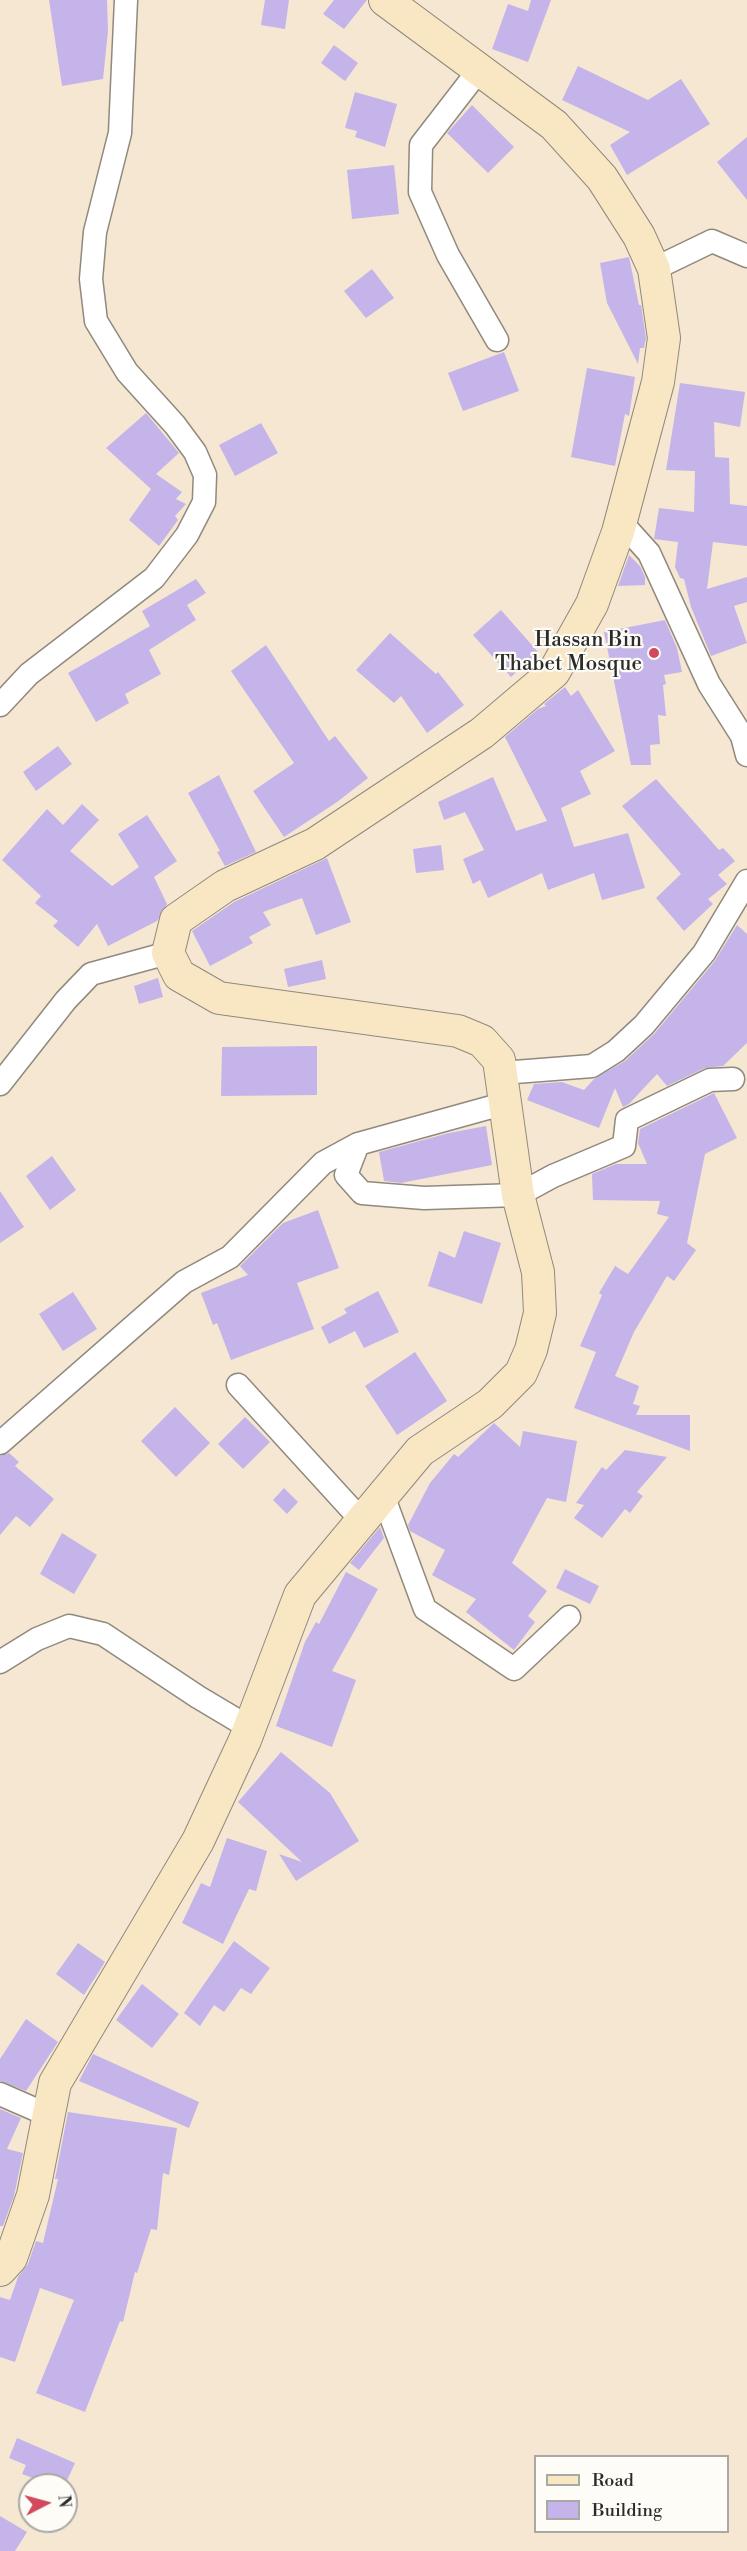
<!DOCTYPE html>
<style>
body{margin:0}
#map{position:relative;width:747px;height:2551px;overflow:hidden;background:#f5e7d1;font-family:"Libre Bodoni",serif}
canvas{display:block}
.legend{position:absolute;left:534px;top:2455px;width:195px;height:78px;box-sizing:border-box;background:#fdfcf7;border:2px solid #a9a8a5;margin:0;padding:8px 10px;list-style:none;font-size:18px;color:#2b2b2b}
.legend li{display:flex;align-items:center;gap:12px;height:30px}
.legend b{width:30px;border:2px solid #a9a8a5}
.north{position:absolute;left:18px;top:2473px;width:60px;height:60px;box-sizing:border-box;background:#fdfcf7;border:2px solid #a9a8a5;border-radius:50%;rotate:84deg;font-size:16px;font-weight:700;line-height:24px;text-align:center;color:#2b2b2b}
.north::after{content:'';display:block;margin:auto;width:21px;height:27px;background:#d1495b;clip-path:polygon(50% 0,100% 100%,50% 72%,0 100%)}
</style>
<div id="map">
<canvas width="747" height="2551"></canvas>
<ul class="legend">
<li><b style="height:8px;background:#f9e7c3"></b>Road</li>
<li><b style="height:16px;background:#c5b4e9"></b>Building</li>
</ul>
<div class="north">N</div>
</div>
<script>
const ctx = document.querySelector('canvas').getContext('2d');
ctx.lineJoin = 'round';
function paint(path, color) { ctx.fillStyle = color; ctx.fill(path, 'evenodd'); }
function strokePath(path, color, width, dash) { ctx.strokeStyle = color; ctx.lineWidth = width; ctx.lineCap = dash ? 'butt' : 'round'; ctx.setLineDash(dash || []); ctx.stroke(path); }
function write(font, color, halo, rows, align = 'center') {
  ctx.font = font + ' "Libre Bodoni",serif'; ctx.lineWidth = 4.5; ctx.setLineDash([]); ctx.textBaseline = 'middle'; ctx.strokeStyle = halo; ctx.fillStyle = color; for (const [text, x, y, turn = 0] of rows) {
    ctx.save(); ctx.translate(x, y); ctx.rotate((+turn || 0) * Math.PI / 180); ctx.textAlign = isNaN(turn) ? turn : align; if (halo) ctx.strokeText(text, 0, 0); ctx.fillText(text, 0, 0); ctx.restore();
  }
}
const building = new Path2D(`
 M49 0H107L108 31 103 79 62 86Z
 M265 0H289L285 29 261 25Z
 M334 0H367L344 29 323 14Z
 M531 0H551L528 62 492 49 508 4 528 11Z
 M334 45 358 63 345 81 321 63Z
 M578 66 648 100 681 79 710 124 627 175 610 145 630 132 562 100Z
 M355 92 397 104 385 147 355 137 357 131 345 128Z
 M472 105 514 147 488 173 447 133Z
 M747 137V200L717 162Z
 M394 165 399 214 352 219 347 170Z
 M629 257 639 305H641L646 338 644 348H640L638 364 607 303 600 263Z
 M372 269 394 298 366 318 344 291Z
 M504 352 519 391 463 411 448 373Z
 M587 368 635 377 629 416 625 414 615 466 571 457Z
 M680 383 745 392 740 427 714 422 715 457 729 458 730 504 747 506V546L713 542 707 589 747 577V602L734 606 747 643 711 656 691 607 684 579 680 578 675 567 678 542 654 539 659 508 694 512 695 471 666 470Z
 M146 413 179 453 156 474 182 492 176 499 186 504 175 516 178 520 159 546 129 520 151 489 106 448Z
 M261 423 278 453 235 476 219 445Z
 M629 555 640 566 645 577V585L618 586Z
 M196 579 206 593 187 605 196 620 149 650 161 674 125 694 129 703 96 722 68 673 150 626 142 611Z
 M501 610 538 652 511 677 473 635Z
 M665 620 677 648 682 672 664 675 666 684 663 685 666 716 658 715 660 744 650 745 651 765H631L604 632Z
 M390 633 436 674 438 672 464 705 427 733 401 696 394 703 356 670Z
 M266 645 329 741 335 736 368 778 337 802 284 837 253 791 294 763 231 671Z
 M565 687 571 696 578 690 615 751 580 771 591 794 561 808 574 847 628 833 645 888 602 900 594 873 548 890 542 873 488 898 480 880 473 884 463 859 484 850 465 812 444 820 438 802 493 777 516 831 547 821 505 737 538 709 546 706 544 704Z
 M58 746 72 764 36 791 23 772Z
 M219 775 256 852 225 866 217 852 220 851 188 793Z
 M656 779 719 850 723 848 735 861 718 875 727 884 708 899 713 904 684 931 656 898 681 874 622 806Z
 M82 804 99 820 70 851 112 886 139 867 118 834 147 815 177 861 154 877 167 904 157 921 108 946 97 924 78 947 53 926 58 921 35 903 41 896 2 860 47 809 63 825Z
 M441 845 444 870 416 873 413 849Z
 M327 858 351 922 316 935 302 898 263 912 271 925 249 937 253 943 210 966 192 931 234 902Z
 M737 925 747 934V1043L723 1066 705 1068 667 1086 657 1074 629 1104 623 1107 615 1088 599 1128 527 1100 534 1084 562 1082 584 1090 594 1079 625 1061 654 1034 714 962Z
 M322 960 326 979 288 987 284 969Z
 M158 978 163 997 139 1004 134 986Z
 M317 1046V1095L221 1096 222 1047Z
 M714 1093 737 1138 705 1154 687 1243 696 1250 674 1281 667 1276 634 1332 615 1376 639 1386 633 1404 640 1406 636 1415H690V1451L574 1408 596 1352 580 1346 602 1295 599 1293 615 1266 628 1274 669 1217 657 1214 660 1201 593 1200 592 1174 616 1164H647L638 1143 640 1129Z
 M486 1126 492 1165 401 1183 384 1181 379 1152 449 1133Z
 M52 1156 76 1190 50 1210 26 1176Z
 M0 1191 24 1227 0 1243Z
 M318 1210 339 1268 297 1283 314 1329 231 1360 217 1323 213 1325 201 1293 248 1275 240 1266 283 1223Z
 M464 1231 501 1243 482 1304 428 1286 439 1251 455 1258Z
 M378 1291 399 1332 364 1348 355 1331 329 1344 321 1327 347 1313 344 1309Z
 M73 1292 97 1329 63 1351 39 1314Z
 M415 1352 447 1401 397 1435 365 1386Z
 M175 1407 210 1443 176 1477 141 1441Z
 M245 1417 270 1442 243 1469 218 1444Z
 M494 1423 520 1447 523 1431 577 1441 566 1502 547 1498 512 1563 547 1591 528 1616 535 1622 514 1650 466 1612 476 1599 432 1575 445 1550 410 1531 408 1525 430 1483 454 1454 458 1457Z
 M625 1450 667 1457 637 1492 643 1496 630 1513 625 1509 602 1538 574 1518 584 1505 576 1503 602 1467 606 1470Z
 M9 1453 19 1462 15 1466 54 1499 30 1527 16 1516 0 1535V1456Z
 M284 1488 298 1502 287 1514 273 1500Z
 M380 1527 384 1538 359 1570 350 1563Z
 M62 1533 97 1555 74 1594 40 1574Z
 M565 1569 599 1586 590 1604 556 1588Z
 M346 1572 378 1589 332 1671 356 1680 332 1747 276 1726 305 1642 316 1622 319 1624Z
 M281 1752 330 1793 359 1841 296 1881 279 1854 302 1862 238 1802Z
 M227 1838 267 1851 256 1891 249 1889 223 1944 182 1923 201 1883 210 1887Z
 M234 1941 270 1968 251 1994 241 1988 224 2012 214 2005 200 2026 184 2013Z
 M78 1943 105 1962 84 1995 56 1974Z
 M142 1984 179 2014 152 2048 116 2020Z
 M26 2019 58 2042 26 2091 0 2081V2059Z
 M93 2054 199 2102 189 2128 79 2081Z
 M0 2109 21 2118 7 2149 23 2153 14 2196 3 2226H0Z
 M68 2112 177 2128 169 2175 163 2173 157 2230 151 2229 137 2273 135 2272 123 2322 120 2321 85 2412 36 2393 74 2300 40 2288 15 2362 0 2357V2297L10 2300 18 2277 28 2264 36 2241 43 2243 58 2179H55Z
 M17 2438 75 2463 65 2485H51L22 2474 26 2465 9 2458Z
 M0 2516 27 2532 15 2551H0Z`);
const street = new Path2D(`
 M479 70 421 145 420 192 448 255 497 340
 M654 269 712 241 747 256
 M621 522 649 553 709 684 742 736 747 755
 M0 705 29 674 154 578 187 535 204 502 205 475 195 452 175 425 127 372 96 321 91 279 95 232 120 133 126 0
 M502 1073 592 1066 616 1051 644 1025 704 953 747 881
 M0 1084 66 1000 91 974 168 953
 M358 1144 346 1175 362 1193 424 1198 518 1195 553 1176 624 1146 627 1120 710 1080 733 1079
 M238 1385 363 1522
 M0 1443 184 1282 230 1257 323 1163 358 1144 506 1103
 M384 1498 425 1609 514 1669 569 1617
 M0 1662 37 1639 69 1626 103 1634 198 1697 250 1728
 M0 2094 48 2115`);
const secondary = new Path2D(`
 M0 2270 11 2258 33 2195 55 2083 198 1841 245 1740 300 1595 420 1451 490 1404 521 1373 531 1350 540 1313 538 1272 518 1195 499 1060 482 1041 458 1031 219 998 179 975 168 953 176 920 225 886 315 844 482 733 554 672 592 604 618 532 658 382 664 338 654 269 639 236 602 178 554 125 385 0`);
const markers = [
 [654,653,6,"#d1495b"]
];
const poiNames = [
 ["Hassan Bin",642,641],
 ["Thabet Mosque",642,665]
];
paint(building, '#c5b4e9');
strokePath(street, '#90897e', 25);
strokePath(secondary, '#90897e', 34);
strokePath(street, '#fff', 22);
strokePath(secondary, '#f9e7c3', 32);
for (const [x, y, r, color] of markers) { const dot = new Path2D(); dot.arc(x, y, r, 0, 2 * Math.PI); ctx.fillStyle = color; ctx.fill(dot); strokePath(dot, '#fdfcf7', 2); }
write('21px', '#2b2b2b', '#fdfcf7', poiNames, 'right');
</script>
